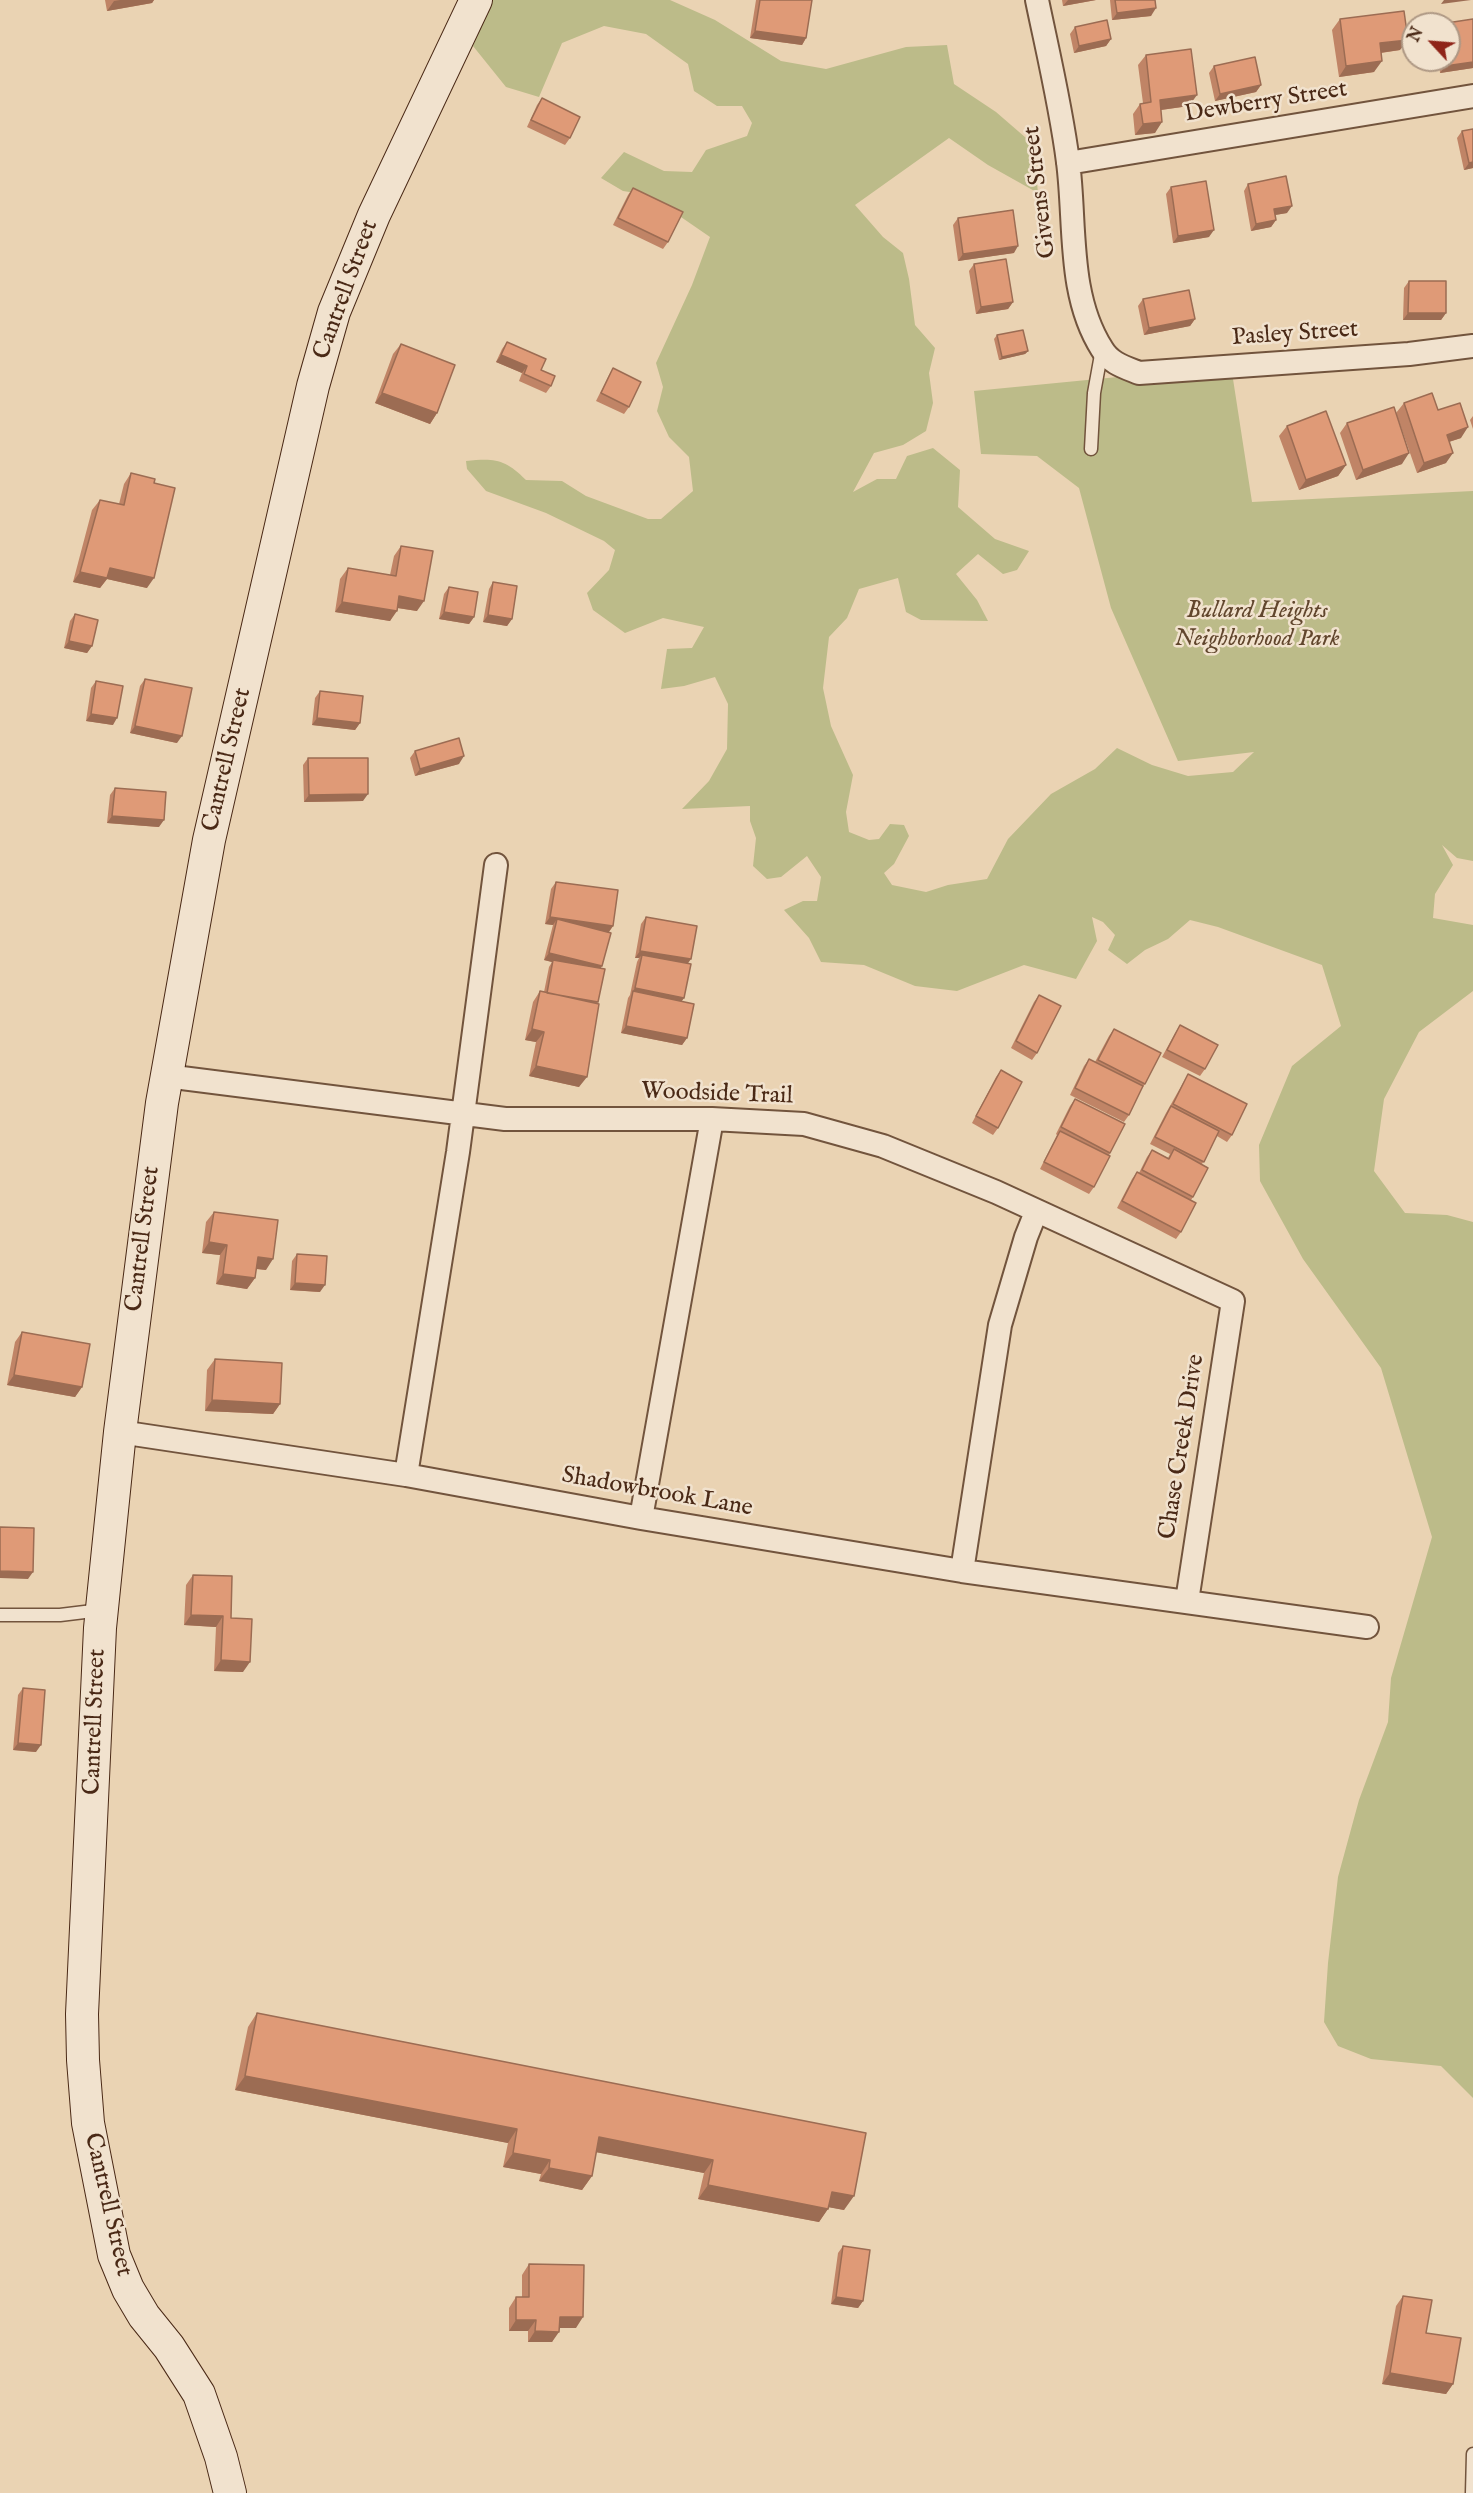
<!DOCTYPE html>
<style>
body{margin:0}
#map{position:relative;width:1473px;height:2493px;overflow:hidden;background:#ead3b3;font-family:"IM FELL English",serif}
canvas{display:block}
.north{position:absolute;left:1401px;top:12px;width:60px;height:60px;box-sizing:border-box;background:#f1e2ce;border:2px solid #ae9884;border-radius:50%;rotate:296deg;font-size:16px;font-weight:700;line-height:24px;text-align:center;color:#4a2916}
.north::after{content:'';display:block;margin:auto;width:21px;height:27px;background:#8f2418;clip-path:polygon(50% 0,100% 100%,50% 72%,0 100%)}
</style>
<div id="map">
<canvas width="1473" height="2493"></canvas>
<div class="north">N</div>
</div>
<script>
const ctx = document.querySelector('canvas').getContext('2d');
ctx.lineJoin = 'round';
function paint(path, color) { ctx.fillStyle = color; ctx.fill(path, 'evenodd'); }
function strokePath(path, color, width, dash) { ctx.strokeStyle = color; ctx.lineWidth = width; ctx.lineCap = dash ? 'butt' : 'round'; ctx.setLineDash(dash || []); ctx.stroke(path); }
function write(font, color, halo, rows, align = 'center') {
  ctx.font = font + ' "IM FELL English",serif'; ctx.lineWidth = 5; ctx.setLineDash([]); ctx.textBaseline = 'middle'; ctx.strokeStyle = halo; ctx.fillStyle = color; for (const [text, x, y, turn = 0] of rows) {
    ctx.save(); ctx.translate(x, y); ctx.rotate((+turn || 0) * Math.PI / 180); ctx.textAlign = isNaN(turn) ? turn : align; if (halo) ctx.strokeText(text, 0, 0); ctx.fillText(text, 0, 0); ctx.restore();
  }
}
const green = new Path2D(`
 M492 0H670L715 20 781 61 826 69 906 47 947 45 954 84 996 112 1033 144 1038 193 988 165 949 138 855 205 883 237 903 253 909 279 915 325 935 348 929 373 933 403 926 431 903 445 874 453 853 492 877 479H896L907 456 933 448 960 470 958 507 995 539 1029 551 1017 570 1003 574 978 554 956 574 977 600 988 621 921 620 906 612 898 578 859 589 847 618 829 637 823 688 831 726 853 775 846 812 849 832 869 840 879 839 890 824 904 825 909 836 894 864 884 873 892 885 926 892 948 885 987 879 1008 839 1051 794 1095 769 1117 748 1152 765 1188 776 1233 772 1254 752 1178 761 1111 608 1079 488 1037 456 981 454 974 391 1231 366 1252 502 1473 491V861L1457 858 1442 845 1453 865 1435 894 1433 918 1473 925V991L1419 1032 1384 1099 1374 1171 1405 1213 1447 1215 1473 1222V2098L1441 2066 1371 2059 1338 2046 1324 2022 1328 1963 1338 1877 1359 1800 1388 1722 1391 1678 1432 1537 1381 1368 1303 1259 1260 1181 1259 1145 1292 1066 1341 1026 1322 965 1218 927 1190 920 1168 939 1145 950 1127 964 1108 950 1115 935 1103 922 1092 917 1097 941 1076 979 1024 965 957 991 915 986 864 965 821 962 809 938 784 910 803 901H817L821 877 807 856 781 877 767 879 753 866 756 838 750 821V806L682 809 709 781 727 749 728 704 715 677 684 686 661 689 667 649 692 648 704 627 663 618 625 633 593 610 587 593 609 570 615 550 604 541 546 513 486 491 467 469 466 461C495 458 505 459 526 480L562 481 586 496 648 519H661L693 491 689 457 669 437 657 411 663 387 656 363 692 285 710 237 649 195 623 191 601 178 624 152 664 171 692 172 706 150 747 136 752 123 742 106H717L694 91 688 64 646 34 604 26 562 43 539 97 506 87 473 46Z`);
const lane = new Path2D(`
 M1091 449 1094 393 1102 349
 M0 1615H60L101 1610
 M1472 2493 1473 2454`);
const street = new Path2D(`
 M1037 0C1048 53 1061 107 1068 162 1076 223 1067 294 1102 349 1110 363 1124 367 1139 373L1409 354 1473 346
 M1068 163 1473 96
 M166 1076 505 1119H712L804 1124 883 1146 996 1192 1233 1301 1187 1601
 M120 1432 406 1475 641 1518 962 1571 1367 1627
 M406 1475 458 1152 496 865
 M641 1518 712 1119
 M962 1571 1000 1325 1026 1237 1036 1212`);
const secondary = new Path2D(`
 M230 2493 221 2457 199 2394 169 2347 144 2316 128 2289 114 2255 88 2123 83 2060 82 2014 100 1628 120 1432 162 1103 209 840 313 386 334 312 374 215 476 0`);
const wall = new Path2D(`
 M105 0H154L152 3 107 11Z
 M756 0H812L806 38 802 45 750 38Z
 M1062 0H1096L1063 6Z
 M1110 0H1155L1151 16 1112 20Z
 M1340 19 1400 50 1381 53 1374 72 1339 77 1332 30Z
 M1473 19V68L1440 73 1439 60H1449Z
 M1075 27 1111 39 1106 46 1074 53 1070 34Z
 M1146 55 1189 106 1161 110 1155 133 1135 135 1133 114 1140 104 1143 103 1138 65Z
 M1214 66 1261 85 1256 92 1215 101 1209 73Z
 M542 98 570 138 565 145 527 127 537 105Z
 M1462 131 1473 168 1464 170 1457 138Z
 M1248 184 1287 213 1275 215 1276 220 1271 227 1251 231 1244 191Z
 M1171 187 1209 237 1173 243 1166 194Z
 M633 188 668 242 663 249 613 225 628 195Z
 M958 218 1014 253 958 261 953 225Z
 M974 264 1013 302 1008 309 976 314 969 271Z
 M1409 281 1446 313 1441 320H1403L1404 288Z
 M1143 299 1195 319 1190 326 1144 335 1138 306Z
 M997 335 1028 351 1025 354 999 360 994 339Z
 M507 342 551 386 546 393 519 381 522 373 496 362 502 349Z
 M401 344 437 413 430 424 375 403 393 354Z
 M613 368 629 407 624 414 596 401 609 375Z
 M1404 403 1438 410 1461 438 1449 442 1446 463 1417 473 1396 413Z
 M1473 416V429L1470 420Z
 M1347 423 1402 464 1356 480 1340 433Z
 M1287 426 1346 465 1338 476 1299 490 1279 436Z
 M131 473 147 588 107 579 100 588 73 582 92 510 100 500 119 504 124 484Z
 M401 546 417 611 397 608 390 621 335 612 340 579 348 568 390 575 394 556Z
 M493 582 512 619 507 626 483 622 489 589Z
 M449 587 474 617 469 624 439 619 444 594Z
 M75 614 92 646 87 653 64 648 70 621Z
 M145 679 177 743 130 733 140 686Z
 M96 681 113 725 86 721 91 688Z
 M320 691 360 723 355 730 312 725 315 698Z
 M415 751 459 764 415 776 410 758Z
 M308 758 363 801 304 802 303 765Z
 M115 788 159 827 107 823 110 795Z
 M556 882 613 926 609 932 601 968 597 1004 579 1087 529 1076 536 1042 525 1040 533 1002 540 991 544 992 549 967 552 962 544 960 553 925 545 924 551 889Z
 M646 917 688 964 684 998 681 1001 687 1038 682 1045 621 1033 628 998 630 995 637 962 639 958H635L641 924Z
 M1039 995 1037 1053 1032 1060 1011 1048 1034 1002Z
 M1180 1025 1205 1069 1200 1076 1162 1057 1175 1033Z
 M1114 1029 1145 1084 1141 1090 1129 1115 1124 1122 1070 1095 1084 1066 1089 1059 1095 1062 1109 1036Z
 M1001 1070 998 1128 993 1135 972 1123 996 1077Z
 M1188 1074 1232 1135 1227 1142 1217 1136 1202 1164 1193 1197 1191 1200 1181 1232 1176 1239 1117 1208 1132 1179 1137 1172 1139 1173 1147 1157 1152 1150 1168 1158 1170 1154 1150 1144 1166 1113Z
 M1075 1099 1110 1153 1094 1187 1089 1194 1040 1169 1057 1135 1056 1134 1070 1106Z
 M214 1212 266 1270 256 1269 255 1278 247 1289 216 1284 220 1255 202 1253 206 1222Z
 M297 1254 320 1292 290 1290 292 1261Z
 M22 1332 82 1387 75 1397 7 1385 15 1342Z
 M215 1359 280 1404 273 1414 205 1411 207 1370Z
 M193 1575 231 1618 243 1672 214 1671 216 1627 184 1625 186 1585Z
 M23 1688 36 1752 13 1750 18 1695Z
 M257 2013 866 2133 844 2210 829 2207 819 2222 698 2199 704 2173 596 2152 592 2176 582 2190 539 2181 541 2174 503 2167 508 2143 235 2090 248 2027Z
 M843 2246 863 2301 858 2308 831 2304 838 2253Z
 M529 2264 576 2328H559L552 2342H528V2331H509V2308L516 2297H522V2275Z
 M1403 2296 1426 2333 1453 2384 1446 2394 1382 2384 1396 2306Z`);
const shadedWall = new Path2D(`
 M120 0H154L152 3 107 11 114 1Z
 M1068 0H1096L1063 6Z
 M1444 0H1471L1441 4Z
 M1156 8 1151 16 1112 20 1117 13Z
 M755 31 806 38 802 45 750 38Z
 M1111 39 1106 46 1074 53 1079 46Z
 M1408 40 1400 50 1372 54 1380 43Z
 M1382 61 1374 72 1339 77 1346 66Z
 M1473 62V68L1440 73 1445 66Z
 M1261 85 1256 92 1215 101 1220 94Z
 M1197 95 1189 106 1153 111 1160 100Z
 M1162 122 1155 133 1135 135 1143 124Z
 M1473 162V168L1464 170 1469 163Z
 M1292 206 1287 213 1269 216 1274 209Z
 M1276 220 1271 227 1251 231 1256 224Z
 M1214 230 1209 237 1173 243 1178 236Z
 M1018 246 1014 253 958 261 963 254Z
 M1013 302 1008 309 976 314 981 307Z
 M1408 313H1446L1441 320H1403Z
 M1195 319 1190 326 1144 335 1149 328Z
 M1028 351 1025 354 999 360 1002 357Z
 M501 355 527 366 522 373 496 362Z
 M382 393 437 413 430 424 375 403Z
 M1468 427 1461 438 1439 445 1447 435Z
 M1409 453 1402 464 1356 480 1363 470Z
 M1453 453 1446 463 1417 473 1424 463Z
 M1346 465 1338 476 1299 490 1306 480Z
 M110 568 154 578 147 588 107 579 100 588 73 582 80 572Z
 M399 596 424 601 417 611 392 607Z
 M342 602 397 611 390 621 335 612Z
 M444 612 474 617 469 624 439 619Z
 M488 615 512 619 507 626 483 622Z
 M69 641 92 646 87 653 64 648Z
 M91 714 117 718 113 725 86 721Z
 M317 718 360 723 355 730 312 725Z
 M135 726 182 736 177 743 130 733Z
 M464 756 459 764 415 776 420 769Z
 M368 794 363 801 304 802 309 795Z
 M112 816 164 820 159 827 107 823Z
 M550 917 613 926 608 933 557 919 553 925 545 924Z
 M640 951 691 959 686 966 642 955 639 958H635Z
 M549 953 602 966 597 973 553 960 552 962 544 960Z
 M635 988 684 998 679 1005 633 991Z
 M626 1026 687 1038 682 1045 621 1033Z
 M532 1029 544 1032 536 1042 525 1040Z
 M536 1066 587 1077 579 1087 529 1076Z
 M209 1242 227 1245 220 1255 202 1253Z
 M258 1257 273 1259 266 1270 250 1268Z
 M223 1274 255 1278 247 1289 216 1284Z
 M295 1283 325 1285 320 1292 290 1290Z
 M14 1375 82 1387 75 1397 7 1385Z
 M212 1400 280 1404 273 1414 205 1411Z
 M0 1571 33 1572 28 1579 0 1578Z
 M191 1615 223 1616 216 1627 184 1625Z
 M221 1660 250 1662 243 1672 214 1671Z
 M18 1743 41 1745 36 1752 13 1750Z
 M245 2076 517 2129 508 2143 235 2090Z
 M599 2137 713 2160 704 2173 590 2151Z
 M513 2153 550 2160 541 2174 503 2167Z
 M549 2168 592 2176 582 2190 539 2181Z
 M708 2185 828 2209 819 2222 698 2199Z
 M832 2192 854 2196 844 2210 822 2206Z
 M836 2297 863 2301 858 2308 831 2304Z
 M560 2317H583L576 2328H552Z
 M516 2320H536L528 2331H509Z
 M535 2331 559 2332 552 2342H528Z
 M1390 2373 1453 2384 1446 2394 1382 2384Z`);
const building = new Path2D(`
 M760 0H812L806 38 755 31Z
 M1115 0H1155L1156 8 1117 13Z
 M1404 11 1408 40 1380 43 1382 61 1346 66 1340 19Z
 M1473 19V62L1445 66V60H1449V24H1440Z
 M1107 20 1111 39 1079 46 1075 27Z
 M1191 49 1197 95 1160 100 1162 122 1143 124 1140 104 1151 102 1146 55Z
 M1255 57 1261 85 1220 94 1214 66Z
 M542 98 580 117 570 138 531 120Z
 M1473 129V162L1469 163 1462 131Z
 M1286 176 1292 206 1274 209 1276 220 1256 224 1248 184Z
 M1206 181 1214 230 1178 236 1171 187Z
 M633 188 683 212 668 242 618 218Z
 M1013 210 1018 246 963 254 958 218Z
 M1006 259 1013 302 981 307 974 264Z
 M1409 281H1446V313H1408Z
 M1189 290 1195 319 1149 328 1143 299Z
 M1023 330 1028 351 1002 357 997 335Z
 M507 342 546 359 541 370 555 376 551 386 524 374 527 366 501 355Z
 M401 344 455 365 437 413 382 393Z
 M613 368 641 382 629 407 601 393Z
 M1432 393 1438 410 1460 403 1468 427 1447 435 1453 453 1424 463 1404 403Z
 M1394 407 1409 453 1363 470 1347 423Z
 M1326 411 1346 465 1306 480 1287 426Z
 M131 473 155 479 154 483 175 488 154 578 110 568 107 578 80 572 100 500 124 505Z
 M401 546 433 551 424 601 399 596 397 611 342 602 348 568 396 576Z
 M493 582 517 586 512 619 488 615Z
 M449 587 478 592 474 617 444 612Z
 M75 614 98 620 92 646 69 641Z
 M145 679 192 688 182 736 135 726Z
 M96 681 123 686 117 718 91 714Z
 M320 691 363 696 360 723 317 718Z
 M459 738 464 756 420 769 415 751Z
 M308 758H368V794L309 795Z
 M115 788 166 792 164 820 112 816Z
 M556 882 618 890 613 926 550 917Z
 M646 917 697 926 691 959 640 951Z
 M557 919 611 933 602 966 549 953Z
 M642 955 691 964 684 998 635 988Z
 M553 960 605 969 598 1002 547 993Z
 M540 991 599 1004 587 1077 536 1066 544 1032 532 1029Z
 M633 991 694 1004 687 1038 626 1026Z
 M1039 995 1061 1006 1037 1053 1016 1041Z
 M1180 1025 1218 1045 1205 1069 1167 1050Z
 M1114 1029 1161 1053 1145 1084 1098 1060Z
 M1089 1059 1143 1086 1129 1115 1075 1088Z
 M1001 1070 1022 1082 998 1128 976 1116Z
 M1188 1074 1247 1104 1232 1135 1173 1104Z
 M1075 1099 1125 1124 1110 1153 1061 1127Z
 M1171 1106 1219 1131 1204 1162 1155 1137Z
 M1060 1131 1110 1156 1094 1187 1044 1162Z
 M1174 1149 1208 1168 1193 1197 1142 1170 1152 1150 1169 1159Z
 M1137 1172 1196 1203 1181 1232 1122 1201Z
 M214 1212 278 1220 273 1259 258 1257 255 1278 223 1274 227 1245 209 1242Z
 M297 1254 327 1256 325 1285 295 1283Z
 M22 1332 90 1344 82 1387 14 1375Z
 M215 1359 282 1363 280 1404 212 1400Z
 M0 1527 34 1528 33 1572 0 1571Z
 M193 1575 232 1576 231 1618 252 1619 250 1662 221 1660 223 1616 191 1615Z
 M23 1688 45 1690 41 1745 18 1743Z
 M257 2013 866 2133 854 2196 832 2192 828 2209 708 2185 713 2160 599 2137 592 2176 549 2168 550 2160 513 2153 517 2129 245 2076Z
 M843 2246 870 2250 863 2301 836 2297Z
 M529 2264 584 2265 583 2317H560L559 2332 535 2331 536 2320H516V2297H529Z
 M1403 2296 1432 2300 1426 2333 1461 2338 1453 2384 1390 2373Z`);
const streetNames = [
 ["Dewberry Street",1266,103,-9],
 ["Givens Street",1041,192,-97],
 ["Cantrell Street",347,290,-70],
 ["Pasley Street",1295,335,-4],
 ["Cantrell Street",228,760,-77],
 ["Woodside Trail",717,1095,2],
 ["Cantrell Street",144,1239,-83],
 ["Chase Creek Drive",1183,1447,-81],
 ["Shadowbrook Lane",657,1493,10],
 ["Cantrell Street",96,1722,-88],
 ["Cantrell Street",107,2205,77]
];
const parkNames = [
 ["Bullard Heights",1257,612],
 ["Neighborhood Park",1257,640]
];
paint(green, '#bcbb89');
strokePath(lane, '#72543d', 15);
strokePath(street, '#72543d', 26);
strokePath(secondary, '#4a2916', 34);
strokePath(lane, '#f1e2ce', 12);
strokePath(street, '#f1e2ce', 22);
strokePath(secondary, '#f1e2ce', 32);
paint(wall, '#c08466');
paint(shadedWall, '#9c6c53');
paint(building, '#df9a77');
strokePath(building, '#9c6c53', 1.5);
write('24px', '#4a2916', '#f1e2ce', streetNames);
write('italic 24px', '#61462d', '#f1e2ce', parkNames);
</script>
